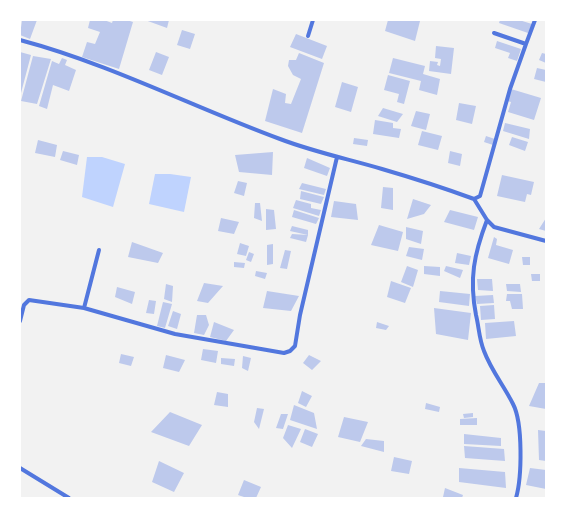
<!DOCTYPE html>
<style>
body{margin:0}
#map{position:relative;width:566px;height:518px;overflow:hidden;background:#f2f2f2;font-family:"Titillium Web",sans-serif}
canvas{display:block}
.frame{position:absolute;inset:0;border:21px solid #fff;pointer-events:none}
</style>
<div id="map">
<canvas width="566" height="518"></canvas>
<div class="frame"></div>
</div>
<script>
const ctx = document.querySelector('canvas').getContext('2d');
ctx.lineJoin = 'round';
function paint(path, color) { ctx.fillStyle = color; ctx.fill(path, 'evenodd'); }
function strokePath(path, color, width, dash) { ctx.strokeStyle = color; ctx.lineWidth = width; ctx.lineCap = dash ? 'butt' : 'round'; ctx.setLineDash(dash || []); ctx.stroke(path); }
const water = new Path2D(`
 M87 157H102L125 164 113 207 82 197Z
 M155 174H170L191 177 184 212 149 204Z`);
const building = new Path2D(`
 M22 20H37L30 39 20 35Z
 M90 20H104L112 23 113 20H127L133 22 119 69 82 57 87 42 95 44 100 32 88 28Z
 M145 20H169L167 28Z
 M388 20 420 21 415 41 385 31Z
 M500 20H519L532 24 528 33 499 23Z
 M182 30 195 34 190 49 177 45Z
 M296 34 327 46 322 59 290 47Z
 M497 41 521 49 517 61 508 58 510 53 495 48Z
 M436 46 454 48 451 74 429 71 430 61 438 62 437 65 440 66 441 59 435 58Z
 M20 52 31 55 21 93H20Z
 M156 52 169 57 162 75 149 70Z
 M299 53 324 63 302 133 265 121 273 89 286 94 285 103 291 104 301 79 293 75 288 66 289 60H296Z
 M542 53 546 54V63L539 60Z
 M33 56 51 59 37 104 21 101Z
 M62 58 67 60 65 65 76 70 69 91 53 85 47 109 39 106 52 61 59 64Z
 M393 58 425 66 423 74 440 79 437 95 419 90 421 81 389 73Z
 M537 68 546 70V82L534 79Z
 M388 75 410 81 404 104 397 102 399 94 384 90Z
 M342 82 358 87 351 112 335 107Z
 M511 89 541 98 534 120 508 112 511 102 507 101Z
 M459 103 476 106 472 124 456 120Z
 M383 108 403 114 397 122 378 116Z
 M416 111 430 114 426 130 411 126Z
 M375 120 393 123V128L401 129 399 138 373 134Z
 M505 123 530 129 529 139 503 131Z
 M422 131 442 136 438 150 418 145Z
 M486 136 495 139 493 145 484 142Z
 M512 137 528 142 525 151 509 145Z
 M354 138 368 140 367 146 353 144Z
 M38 140 57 145 55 157 35 153Z
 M63 151 79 155 77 165 60 160Z
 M450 151 462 154 460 166 448 163Z
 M273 152 272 175 239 172 235 155Z
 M307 158 330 168 327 176 304 168Z
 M502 175 534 182 531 195 527 194 525 202 497 196Z
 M238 181 247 183 244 196 234 193Z
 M302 183 326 189 324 195 299 189Z
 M383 187 393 188V210L381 208Z
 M301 191 324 197 321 204 300 199Z
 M413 199 431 205 424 214 407 219Z
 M296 200 311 204V208L321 210 319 216 293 208Z
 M334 201 356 204 358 220 331 217Z
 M255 203H260L262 221 254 218Z
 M266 209 274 210 276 229 266 230Z
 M294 210 319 218 316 224 292 217Z
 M450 210 478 217 474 230 444 222Z
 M221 218 239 222 234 234 218 231Z
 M546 218V231L539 229Z
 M379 225 403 232 398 251 371 245Z
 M292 226 308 230V235L290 231Z
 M406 227 423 231 421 244 406 239Z
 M292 234 308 235 306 242 290 238Z
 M494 237 497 239 496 245 513 250 509 264 488 258Z
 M132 242 163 253 158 263 128 257Z
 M240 243 249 246 246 256 237 254Z
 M273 244V264L267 265V245Z
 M409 247 424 249 422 260 406 256Z
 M285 250 291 251 287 269 280 268Z
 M249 252 254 254 251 262 246 260Z
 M457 253 471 256 469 265 455 263Z
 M522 257H530V265H523Z
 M234 262 245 263 244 268 234 267Z
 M407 266 418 270 413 287 401 282Z
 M424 266 440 267V276L424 274Z
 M446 266 463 270 460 278 444 271Z
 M256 271 267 273 265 279 255 276Z
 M531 274H540V281H532Z
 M477 279H492L493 291 478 290Z
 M391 281 411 288 405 303 387 297Z
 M204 283 223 286 208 303 197 301Z
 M166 284 173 286 172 302 164 299Z
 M506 284H520L521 292 507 291Z
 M117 287 135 292 132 304 115 297Z
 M267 291 299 296 291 311 263 308Z
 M440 291 470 294 469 306 439 302Z
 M507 294H522L523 309H512L510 301H506Z
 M493 295 494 303 477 304 475 296Z
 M149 300 156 301 154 314 146 313Z
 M163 302 172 304 165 328 157 326Z
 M494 305 495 319 481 320 480 306Z
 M434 308 471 313 468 340 436 334Z
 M173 311 181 314 177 329 168 326Z
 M197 315H206L209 325 204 335 194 333Z
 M514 321 516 336 486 339 485 323Z
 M214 322 234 330 226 341 210 337Z
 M377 322 389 326 386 330 376 328Z
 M203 349 218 351 216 363 201 360Z
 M121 354 134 357 131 366 119 363Z
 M166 355 185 360 179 372 163 368Z
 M309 355 321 361 312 370 303 363Z
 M243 356 251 358 248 371 242 368Z
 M221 358 235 359 234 366 221 364Z
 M539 383H546V409L529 406Z
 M302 391 312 396 306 407 298 403Z
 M217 392 228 394V407L214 405Z
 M426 403 440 407 439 412 425 409Z
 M294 405 314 413 317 429 290 420Z
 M257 408 264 409 259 429 254 422Z
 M170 412 202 425 189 446 151 432Z
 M473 413V417L464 418 463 414Z
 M281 414H288L283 429 276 428Z
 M344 417 368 422 360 442 338 437Z
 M477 418V425H460V419Z
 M288 425 301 429 292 448 283 438Z
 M305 429 318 434 312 447 300 442Z
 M538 430 546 431V461L539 460Z
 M464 434 501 438V446L464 444Z
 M366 439 384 441V452L361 446Z
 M464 446 504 449 505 461 465 458Z
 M394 457 412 461 409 474 391 471Z
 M159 461 184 473 174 492 152 482Z
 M459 468 505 472 506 488 459 482Z
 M530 468 546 470V489L526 485Z
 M244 480 261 487 256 498H247L238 495Z
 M445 488 463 495 462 498 443 497Z`);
const minor = new Path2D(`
 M494 33 526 44 535 20
 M308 36 313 20
 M20 40C110 64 193 107 280 139 314 152 348 159 382 169 413 178 444 188 474 199L480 196 510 89 526 44
 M474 199 487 220 494 227 546 241
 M487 220C474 254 469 279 476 315 479 327 479 339 484 351 491 370 504 386 513 404 523 423 522 477 516 498
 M99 250 84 308 175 334 284 353 290 351 295 346 300 315 337 157
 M20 321 24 305 29 300 84 308
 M20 468 69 498`);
paint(water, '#bfd3fe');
paint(building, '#bdc9ec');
strokePath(minor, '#5277de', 4);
</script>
